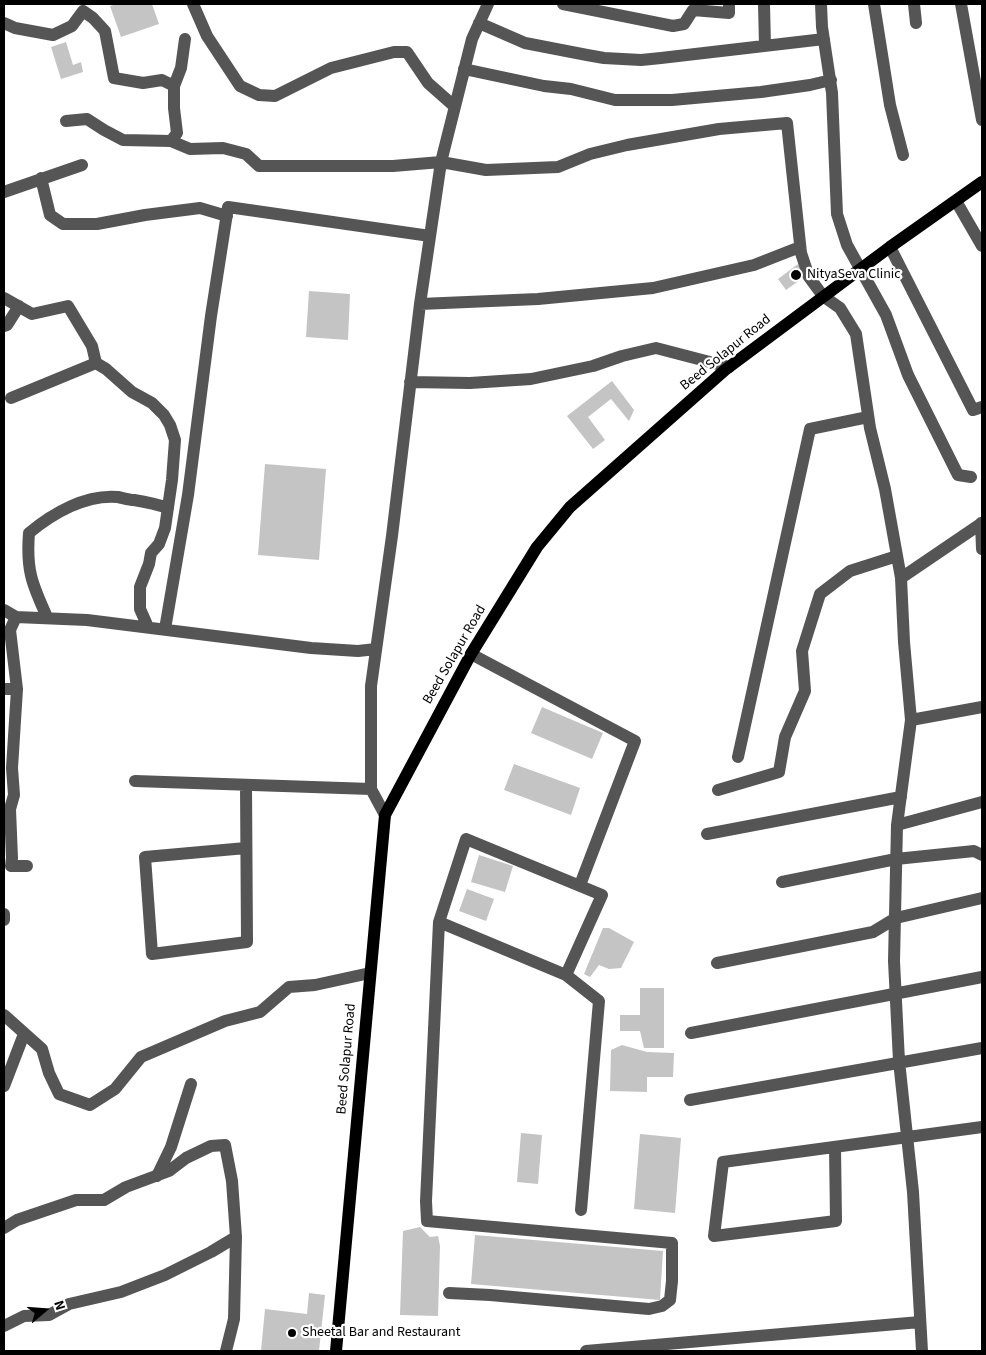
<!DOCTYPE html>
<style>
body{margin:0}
#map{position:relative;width:986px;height:1355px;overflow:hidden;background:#fff;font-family:"Source Sans 3",sans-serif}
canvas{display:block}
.frame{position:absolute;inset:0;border:5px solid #000;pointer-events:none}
.north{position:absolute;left:20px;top:1285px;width:50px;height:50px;-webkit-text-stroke:4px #fff;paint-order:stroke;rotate:72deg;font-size:14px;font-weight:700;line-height:20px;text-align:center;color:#000}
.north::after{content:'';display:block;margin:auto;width:18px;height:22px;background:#000;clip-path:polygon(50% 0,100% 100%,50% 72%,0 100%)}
</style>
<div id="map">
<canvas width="986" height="1355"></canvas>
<div class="frame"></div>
<div class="north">N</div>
</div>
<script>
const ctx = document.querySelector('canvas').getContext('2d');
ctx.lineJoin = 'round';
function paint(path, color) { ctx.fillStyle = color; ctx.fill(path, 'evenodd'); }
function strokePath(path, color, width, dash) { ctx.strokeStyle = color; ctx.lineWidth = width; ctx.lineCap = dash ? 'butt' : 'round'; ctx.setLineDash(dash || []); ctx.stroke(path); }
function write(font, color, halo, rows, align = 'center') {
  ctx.font = font + ' "Source Sans 3",sans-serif'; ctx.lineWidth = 4.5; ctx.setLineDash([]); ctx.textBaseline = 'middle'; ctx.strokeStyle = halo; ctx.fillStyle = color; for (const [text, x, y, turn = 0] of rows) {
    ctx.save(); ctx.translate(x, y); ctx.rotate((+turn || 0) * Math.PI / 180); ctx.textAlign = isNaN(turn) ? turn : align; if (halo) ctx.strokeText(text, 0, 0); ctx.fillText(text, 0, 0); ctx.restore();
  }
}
const building = new Path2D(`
 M117 4H152L159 24 121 37 110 6Z
 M66 42 73 65 81 62 83 72 61 79 51 47Z
 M798 264 807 275 786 290 778 279Z
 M309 291 350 294 348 340 306 337Z
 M612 381 634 410 629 421 611 399 588 417 605 440 593 449 567 416Z
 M265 464 326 469 319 560 258 555Z
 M542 707 603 733 592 759 531 733Z
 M514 764 580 788 571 815 504 790Z
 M479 855 513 866 505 892 471 882Z
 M467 889 494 899 486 921 459 911Z
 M603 928H609L634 942 621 968 609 969 599 965 590 977 584 974Z
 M640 988H664V1048H644L640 1031H620V1015H640Z
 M622 1045 647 1052 674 1053 673 1077H647V1092L610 1091 611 1050Z
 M521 1133 542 1135 538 1184 517 1182Z
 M640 1134 681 1138 675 1213 634 1209Z
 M420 1227 430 1237 438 1236 440 1246 438 1316 400 1315 403 1231Z
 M475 1235 663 1251 660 1300 471 1284Z
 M309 1293 325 1295 319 1351H261L265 1309 307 1314Z`);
const minor = new Path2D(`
 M193 4 207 36 240 86 259 95 275 96 331 68 394 52H407L428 83 454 106
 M563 4 673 26 684 24 693 10 729 13V4
 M764 4 765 46
 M821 4 822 27 832 93 837 214 847 245 886 315 908 375 958 475 971 477
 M874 4 890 105 903 155
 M914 4 916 23
 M961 4 982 120
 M4 23 15 28 53 35 72 26 83 11 93 18 105 31 114 78 143 83 162 80 174 86
 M479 23 525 43 587 55 604 58 641 60 661 58 824 39
 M464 69 544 86 571 89 615 100H672L761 92 810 85 831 80
 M66 121 87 119 104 130 123 140 171 141 190 149 223 148 246 154 259 166H393L441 162 486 170 558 167 590 154 627 145 719 129 787 123 801 253 809 277 823 296 840 308 856 334 870 428 885 489 901 578 904 642 911 720 897 825 894 961 899 1061 913 1192 922 1351
 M171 141 177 133 174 108V86L181 68 185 39
 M41 178 50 215 63 224H97L145 215 200 208 227 216
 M4 192 82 165
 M956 201 982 246
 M890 247 973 410 982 407
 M4 298 32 314 68 306 92 346 96 363
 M420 304 538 299 653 288 754 265 800 247
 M4 326 7 325 19 306
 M410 382 470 383 531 379 593 366 622 356 656 348 729 367
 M11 398 96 363 106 369 132 392 152 403 164 415 170 425 175 440 172 480 165 528 159 544 151 553 149 564 140 587V609L148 627
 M981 523 982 549
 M901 578 982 523
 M4 610 16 617 87 620 311 648 358 651 376 649
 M16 617 10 630 17 689 12 768 14 795 10 809 12 858 11 866H27
 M47 617C32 584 26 570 29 533 53 513 86 494 118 497 123 498 129 500 134 500 146 502 156 504 168 508
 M165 629 188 495 211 316 228 207 430 236
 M471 654 635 741 580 885
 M4 689H17
 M911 720 982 707
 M738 757 810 429 868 417
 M135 781 371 789
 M246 785 247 942 152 954 145 857 246 848
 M718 790 779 772 785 737 805 691 802 651 820 594 850 571 897 556
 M385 815 371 789V686L392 536 420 304 441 162 472 39 488 4
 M897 825 982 802
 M707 834 901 797
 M466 839 602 895 566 975 439 922Z
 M782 882 896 859 974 851 982 855
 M4 914V920
 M439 922 426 1201 427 1221 672 1243V1281L670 1300 662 1306 649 1309 490 1295 449 1293
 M717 963 873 932 896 918 982 898
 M566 975 599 1001 581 1210
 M4 1015 42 1049 49 1073 59 1094 90 1105 115 1089 141 1057 225 1021 260 1012 289 987 315 985 370 973
 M691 1033 982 977
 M4 1086 24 1034
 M690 1100 982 1048
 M835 1147 836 1221 714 1236 723 1162 982 1127
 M157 1176 171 1147 191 1084
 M4 1228 17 1220 76 1200H104L126 1187 169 1171 186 1158 211 1146 225 1145 232 1181 236 1237 234 1319 226 1351
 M4 1326 24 1316 49 1315 69 1304 121 1292 165 1275 211 1252 236 1237
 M586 1351 920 1322`);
const major = new Path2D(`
 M336 1351 385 815 471 654 537 547 570 507 725 370 890 247 982 182`);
const markers = [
 [796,275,6,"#000"],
 [292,1333,5,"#000"]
];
const poiNames = [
 ["NityaSeva Clinic",807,275],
 ["Sheetal Bar and Restaurant",302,1333]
];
const streetNames = [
 ["Beed Solapur Road",726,353,-39],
 ["Beed Solapur Road",455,655,-60],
 ["Beed Solapur Road",347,1059,-85]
];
paint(building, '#c4c4c4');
strokePath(minor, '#555', 12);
strokePath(major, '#000', 12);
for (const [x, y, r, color] of markers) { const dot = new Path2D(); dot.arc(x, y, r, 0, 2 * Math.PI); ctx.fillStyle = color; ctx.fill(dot); strokePath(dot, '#fff', 2); }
write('14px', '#000', '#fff', poiNames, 'left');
write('14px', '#000', '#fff', streetNames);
</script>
